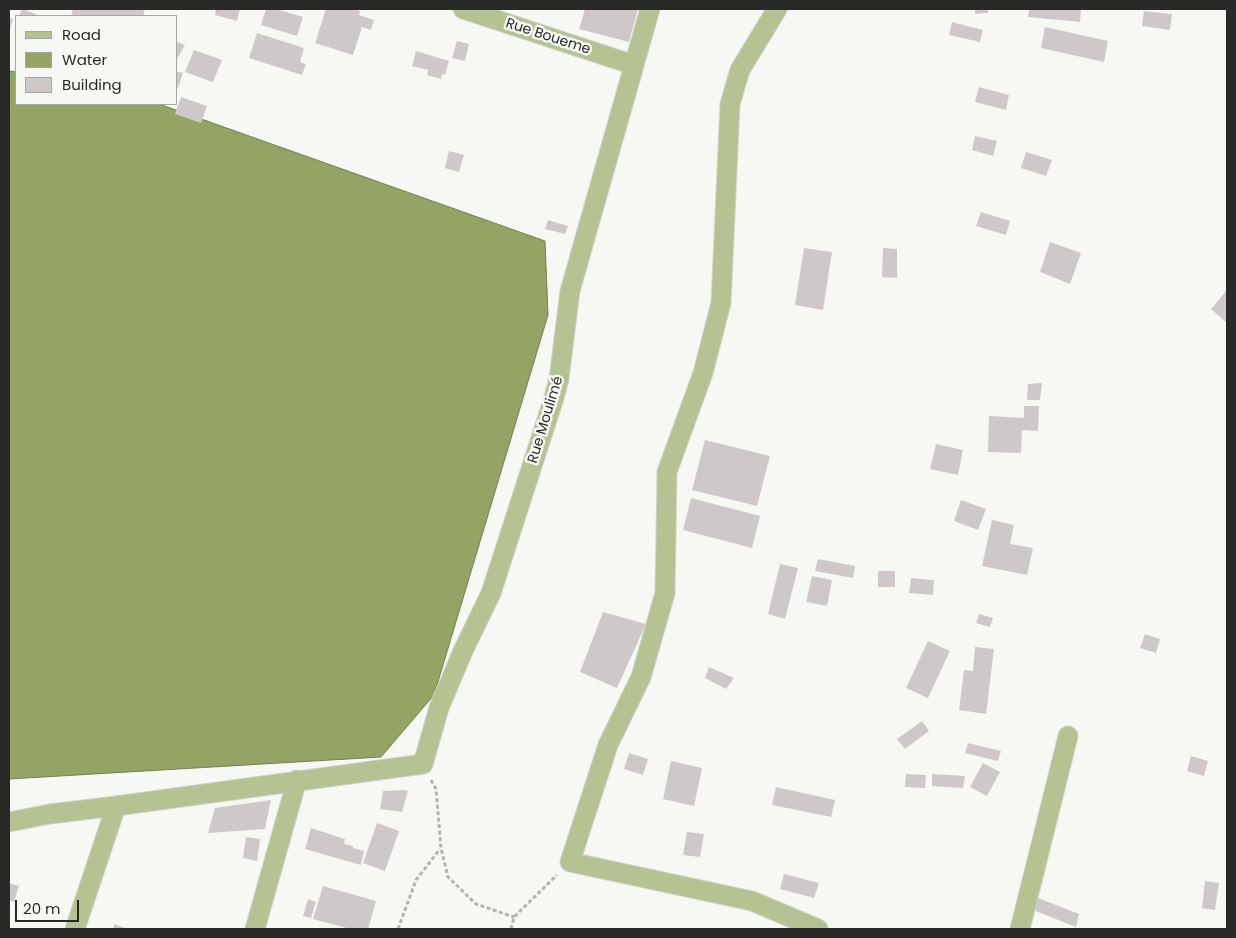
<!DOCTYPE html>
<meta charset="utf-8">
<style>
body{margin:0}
#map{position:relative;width:1236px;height:938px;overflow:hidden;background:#f7f8f3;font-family:Poppins,sans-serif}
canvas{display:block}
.frame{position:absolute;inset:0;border:10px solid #292a28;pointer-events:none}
.legend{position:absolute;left:15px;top:15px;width:162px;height:90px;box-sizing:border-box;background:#f7f8f3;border:1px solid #a5a6a2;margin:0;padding:6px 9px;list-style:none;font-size:15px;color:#292a28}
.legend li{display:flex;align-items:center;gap:10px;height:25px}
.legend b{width:25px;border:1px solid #a5a6a2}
.scale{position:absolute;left:15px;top:900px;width:64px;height:22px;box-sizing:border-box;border:2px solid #292a28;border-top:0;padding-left:6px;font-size:15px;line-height:18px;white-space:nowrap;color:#292a28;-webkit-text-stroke:4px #f7f8f3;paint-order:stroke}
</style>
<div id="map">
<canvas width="1236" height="938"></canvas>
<div class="frame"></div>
<ul class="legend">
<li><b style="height:6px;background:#b5c292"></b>Road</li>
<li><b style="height:14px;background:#94a464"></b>Water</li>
<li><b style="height:14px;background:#cfc8cb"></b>Building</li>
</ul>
<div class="scale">20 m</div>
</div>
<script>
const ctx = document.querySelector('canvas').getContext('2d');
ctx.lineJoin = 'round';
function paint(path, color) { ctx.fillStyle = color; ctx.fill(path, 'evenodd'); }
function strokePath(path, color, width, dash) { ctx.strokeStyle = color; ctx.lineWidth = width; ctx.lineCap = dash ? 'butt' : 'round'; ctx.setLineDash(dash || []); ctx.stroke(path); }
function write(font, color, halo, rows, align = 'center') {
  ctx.font = font + ' Poppins,sans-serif'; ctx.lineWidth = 5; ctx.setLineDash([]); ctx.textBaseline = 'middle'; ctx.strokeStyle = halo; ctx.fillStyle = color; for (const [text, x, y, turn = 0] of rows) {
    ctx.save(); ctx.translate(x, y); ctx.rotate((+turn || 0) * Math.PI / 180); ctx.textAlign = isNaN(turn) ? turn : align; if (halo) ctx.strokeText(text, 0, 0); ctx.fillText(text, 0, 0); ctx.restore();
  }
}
const water = new Path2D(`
 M9 71 16 72V104H159L545 241 548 315 434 695 381 757 9 779Z`);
const building = new Path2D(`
 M22 9 36 14V16H19Z
 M73 9H145L143 16H71Z
 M216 9H240L237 21 215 15Z
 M266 9H276L303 17 297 36 261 25Z
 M326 9H352L360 11 359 15 374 20 371 30 362 27 353 55 315 43Z
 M585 9H638L629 42 579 29Z
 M975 9H988V13L975 14Z
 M1029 9H1081L1080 22 1028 17Z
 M1144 11 1172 14 1170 30 1142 26Z
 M9 18 13 19 9 32Z
 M952 22 983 30 980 42 949 35Z
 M1045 27 1108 41 1104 62 1041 48Z
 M257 33 304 48 300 62 306 64 302 75 249 58Z
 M457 41 469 44 465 61 452 58Z
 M178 42 185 45 176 61V44Z
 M194 50 222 60 213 82 185 72Z
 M416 51 449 61 445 75 442 74 441 79 427 75 428 70 412 66Z
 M176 71 183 73 178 88H176Z
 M979 87 1009 95 1006 110 975 102Z
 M181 97 207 106 201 123 175 114Z
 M975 136 997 141 993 156 972 150Z
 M449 151 464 155 459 172 445 168Z
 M1026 152 1052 160 1046 176 1021 168Z
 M981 212 1010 221 1006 235 976 226Z
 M548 220 568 226 565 234 545 229Z
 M1050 242 1081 253 1070 284 1040 272Z
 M804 248 832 252 823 310 795 305Z
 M883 248 897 249V278L882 277Z
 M1227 290V323L1211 309Z
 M1042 383 1040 400H1027L1028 384Z
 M1024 406H1039L1038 431 1022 430 1021 453 988 452 989 416 1024 418Z
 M705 440 770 456 757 506 692 490Z
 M936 444 963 450 958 475 930 469Z
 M691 498 760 516 752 548 683 530Z
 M961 500 986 509 978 530 954 521Z
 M992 520 1014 525 1010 544 1033 548 1027 575 982 566Z
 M818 559 855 566 853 578 815 571Z
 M780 564 798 568 785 619 768 614Z
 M878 571H895V587H878Z
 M812 576 832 580 827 606 806 602Z
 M911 578 934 580 933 595 909 593Z
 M603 612 646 624 617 688 580 672Z
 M979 614 993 618 990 627 976 623Z
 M1145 634 1160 639 1156 653 1140 648Z
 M928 641 950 651 928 698 906 688Z
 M975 647 994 649 986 714 959 710 964 670 973 671Z
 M709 667 734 678 726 689 705 678Z
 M922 721 929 731 905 749 897 739Z
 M968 743 1001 751 998 761 965 753Z
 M629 753 648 759 643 775 624 769Z
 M1191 756 1208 761 1204 776 1187 771Z
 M671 761 702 768 694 806 663 799Z
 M983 763 1000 772 987 796 970 787Z
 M906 774 926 775 925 788 905 787Z
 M932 774 965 776 963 788 932 786Z
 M776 787 835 800 831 817 772 805Z
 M405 790 408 791 402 812 380 809 383 791Z
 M271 800 265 829 208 833 215 808Z
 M377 823 399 831 385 871 363 863Z
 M311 828 345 839 344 844 353 846V848L364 851 361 865 305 849Z
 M687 832 704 834 700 857 683 855Z
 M246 837 260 839 257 861 243 858Z
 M784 874 819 883 814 898 780 889Z
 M1205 881 1219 883 1215 910 1202 908Z
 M9 883 19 886 14 902 9 900Z
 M323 886 376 901 368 929H350L313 919Z
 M1033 896 1079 914 1076 927 1028 908Z
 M308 899 316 902 311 918 303 916Z
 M115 924 127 929H113Z`);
const path = new Path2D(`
 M431 780 436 789 441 848 448 877 476 904 514 917
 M398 929 416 880 440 849
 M511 929 514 917 557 875`);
const street = new Path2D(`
 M463 9 634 65
 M777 9 740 70 730 104 721 303 703 373 667 472 665 593 641 677 608 745 570 862 752 901 818 929
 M9 822 50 814 116 806 423 764 439 708 463 651 491 593 553 401 559 379 570 291 650 9
 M75 929 116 806
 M255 929 297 780
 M1020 929 1068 736`);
const streetNames = [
 ["Rue Boueme",548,37,18],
 ["Rue Moulimé",546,420,-73]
];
paint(water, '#94a464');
strokePath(water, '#747f52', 1);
paint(building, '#cfc8cb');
strokePath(street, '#d2d3ce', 21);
strokePath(path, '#b3b4b0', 3, [4, 2.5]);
strokePath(street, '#b5c292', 19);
write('14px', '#292a28', '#f7f8f3', streetNames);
</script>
